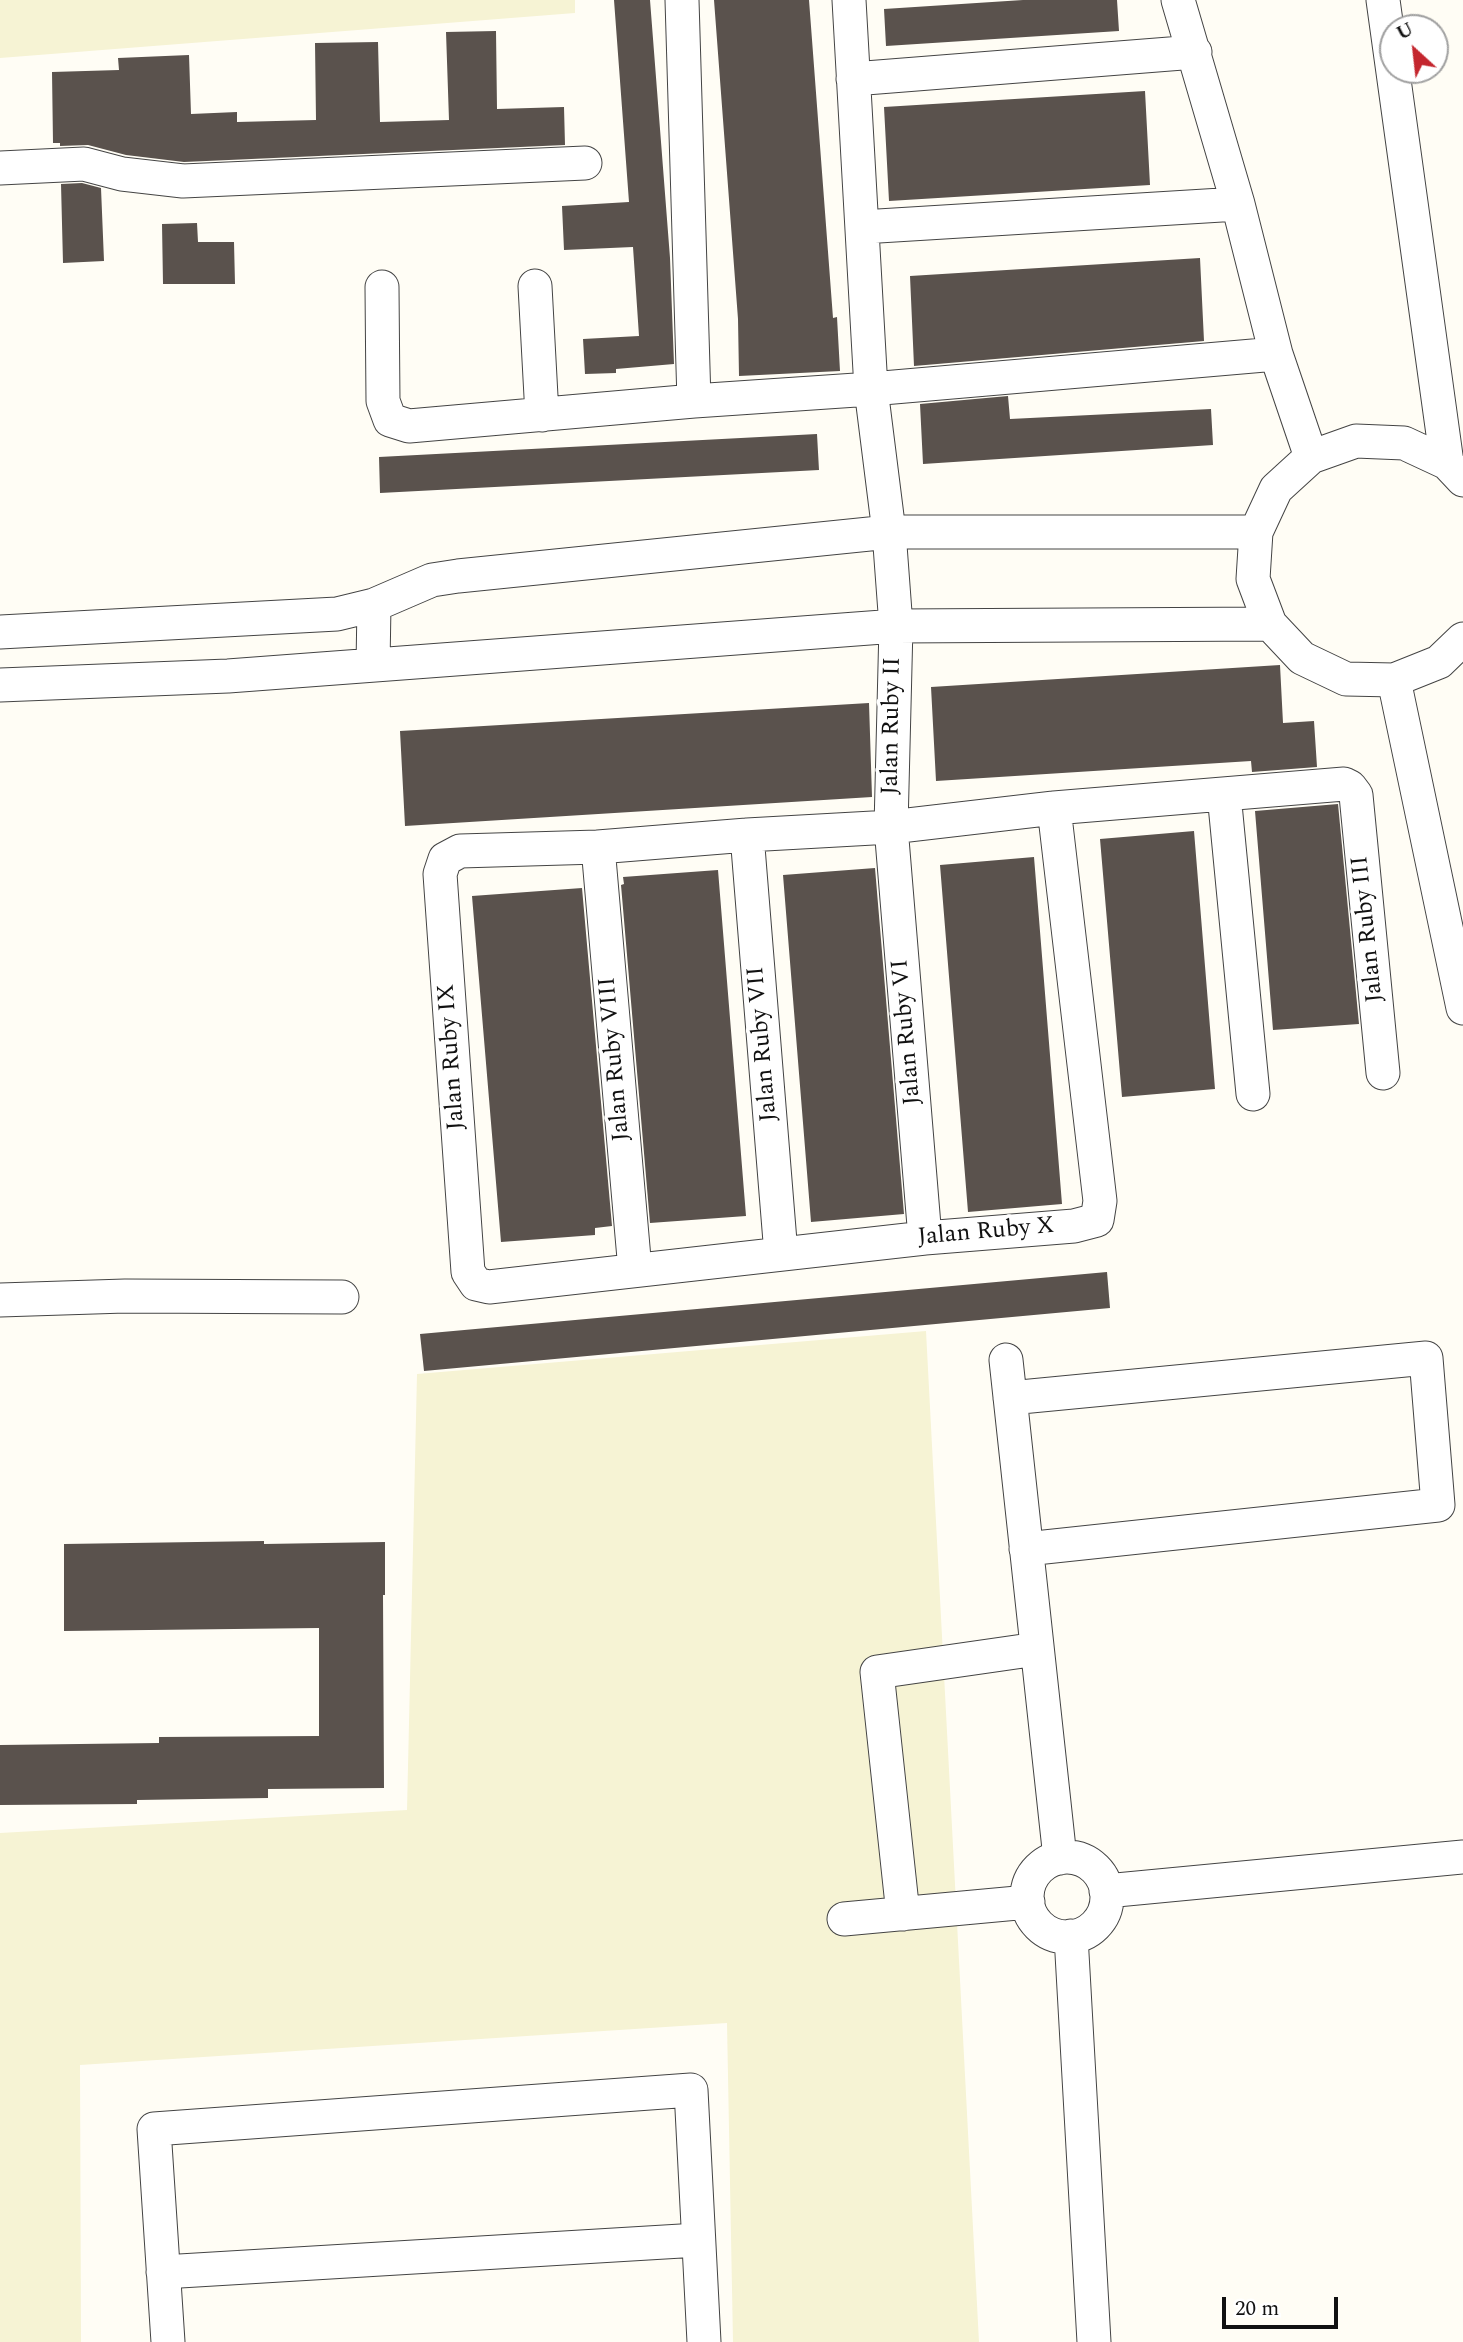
<!DOCTYPE html>
<style>
body{margin:0}
#map{position:relative;width:1463px;height:2342px;overflow:hidden;background:#fffdf5;font-family:Spectral,serif}
canvas{display:block}
.north{position:absolute;left:1379px;top:14px;width:70px;height:70px;box-sizing:border-box;background:#fff;border:2px solid #a0a0a0;border-radius:50%;rotate:333deg;font-size:19px;font-weight:700;line-height:28px;text-align:center;color:#111}
.north::after{content:'';display:block;margin:auto;width:24px;height:32px;background:#c4262e;clip-path:polygon(50% 0,100% 100%,50% 72%,0 100%)}
.scale{position:absolute;left:1222px;top:2297px;width:116px;height:32px;box-sizing:border-box;border:4px solid #111;border-top:0;padding-left:9px;font-size:21px;line-height:24px;white-space:nowrap;color:#111;-webkit-text-stroke:5px #fff;paint-order:stroke}
</style>
<div id="map">
<canvas width="1463" height="2342"></canvas>
<div class="north">U</div>
<div class="scale">20 m</div>
</div>
<script>
const ctx = document.querySelector('canvas').getContext('2d');
ctx.lineJoin = 'round';
function paint(path, color) { ctx.fillStyle = color; ctx.fill(path, 'evenodd'); }
function strokePath(path, color, width, dash) { ctx.strokeStyle = color; ctx.lineWidth = width; ctx.lineCap = dash ? 'butt' : 'round'; ctx.setLineDash(dash || []); ctx.stroke(path); }
function write(font, color, halo, rows, align = 'center') {
  ctx.font = font + ' Spectral,serif'; ctx.lineWidth = 7; ctx.setLineDash([]); ctx.textBaseline = 'middle'; ctx.strokeStyle = halo; ctx.fillStyle = color; for (const [text, x, y, turn = 0] of rows) {
    ctx.save(); ctx.translate(x, y); ctx.rotate((+turn || 0) * Math.PI / 180); ctx.textAlign = isNaN(turn) ? turn : align; if (halo) ctx.strokeText(text, 0, 0); ctx.fillText(text, 0, 0); ctx.restore();
  }
}
const farmland = new Path2D(`
 M0 0H575V13L0 58Z
 M926 1331 979 2342H733L727 2023 80 2065 81 2342H0V1833L407 1810 417 1374Z`);
const building = new Path2D(`
 M614 0H650L670 258 674 364 616 369V373L585 374 583 339 639 336 633 247 564 250 562 206 629 202Z
 M714 0H809L833 318 837 317 840 371 739 376 738 319Z
 M1023 0H1117L1119 31 886 46 884 9Z
 M496 31 497 109 564 107 565 145 184 162 126 155 88 145 60 146V143H53L52 72 119 70 118 58 189 55 191 114 237 112V122L316 120 315 43 378 42 380 122 449 120 446 32Z
 M1145 91 1150 185 889 201 884 107Z
 M82 183 101 188 104 261 63 263 61 184Z
 M197 223 198 242H234L235 284H163L162 224Z
 M1200 258 1204 341 914 366 910 276Z
 M1008 396 1010 419 1211 409 1213 445 923 464 920 404Z
 M817 434 819 470 380 493 379 457Z
 M1280 665 1283 723 1314 721 1317 767 1252 772 1251 761 936 781 931 687Z
 M869 703 872 797 405 826 400 731Z
 M1338 804 1359 1024 1273 1030 1255 811Z
 M1194 831 1215 1089 1122 1097 1100 839Z
 M1034 857 1062 1204 968 1212 940 865Z
 M875 868 904 1214 811 1222 783 875Z
 M718 870 746 1216 650 1223 621 885 624 884 623 877Z
 M582 888 612 1226 595 1228V1235L501 1242 472 896Z
 M1107 1272 1110 1308 424 1371 420 1334Z
 M264 1541V1544L385 1542V1595H383L384 1788 268 1789V1798L137 1800V1804L0 1805V1745L159 1743V1737L319 1736V1628L64 1631V1544Z`);
const minor = new Path2D(`
 M682 0 694 401
 M849 0 871 389 889 532 896 626 891 827 925 1238
 M1178 0 1238 204 1276 354 1311 457
 M1383 0 1447 463
 M853 79 1195 52
 M0 168 84 164 122 174 183 181 585 163
 M862 227 1238 204
 M535 286 542 415
 M382 287 383 401 390 420 409 426 694 401 871 389 1276 354
 M1463 480 1447 463 1404 443 1356 441 1311 457 1276 489 1256 532 1253 579 1270 624 1302 658 1346 679 1394 680 1439 662 1463 639
 M0 632 337 614 374 605 432 580 458 576 889 532H1256
 M373 665 374 605
 M1394 680 1463 1008
 M0 685 228 676 896 626 1270 624
 M1224 794 1253 1094
 M1054 808 1100 1201 1097 1220 1074 1226 925 1238 489 1287 476 1284 468 1272 440 874 445 859 460 851 598 847 747 835 891 827 1054 808 1344 784 1350 787 1356 795 1383 1073
 M747 835 781 1254
 M598 847 635 1270
 M0 1300 125 1296 342 1297
 M1006 1360 1060 1858
 M1010 1398 1426 1358 1438 1505 1026 1549
 M1027 1897a40 40 0 1 1 80 0a40 40 0 1 1-80 0Z
 M1106 1891 1463 1857
 M903 1914 877 1672 1037 1649
 M844 1919 1028 1902
 M1071 1936 1094 2342
 M163 2272 698 2240
 M168 2342 154 2129 691 2090 704 2342`);
const streetNames = [
 ["Jalan Ruby II",893,726,-89],
 ["Jalan Ruby III",1369,929,-96],
 ["Jalan Ruby VI",908,1032,-95],
 ["Jalan Ruby VII",764,1044,-95],
 ["Jalan Ruby IX",453,1057,-94],
 ["Jalan Ruby VIII",616,1059,-95],
 ["Jalan Ruby X",986,1233,-5]
];
paint(farmland, '#f6f3d4');
paint(building, '#5a524d');
strokePath(minor, '#444', 35);
strokePath(minor, '#fff', 33);
write('24px', '#111', '#fff', streetNames);
</script>
